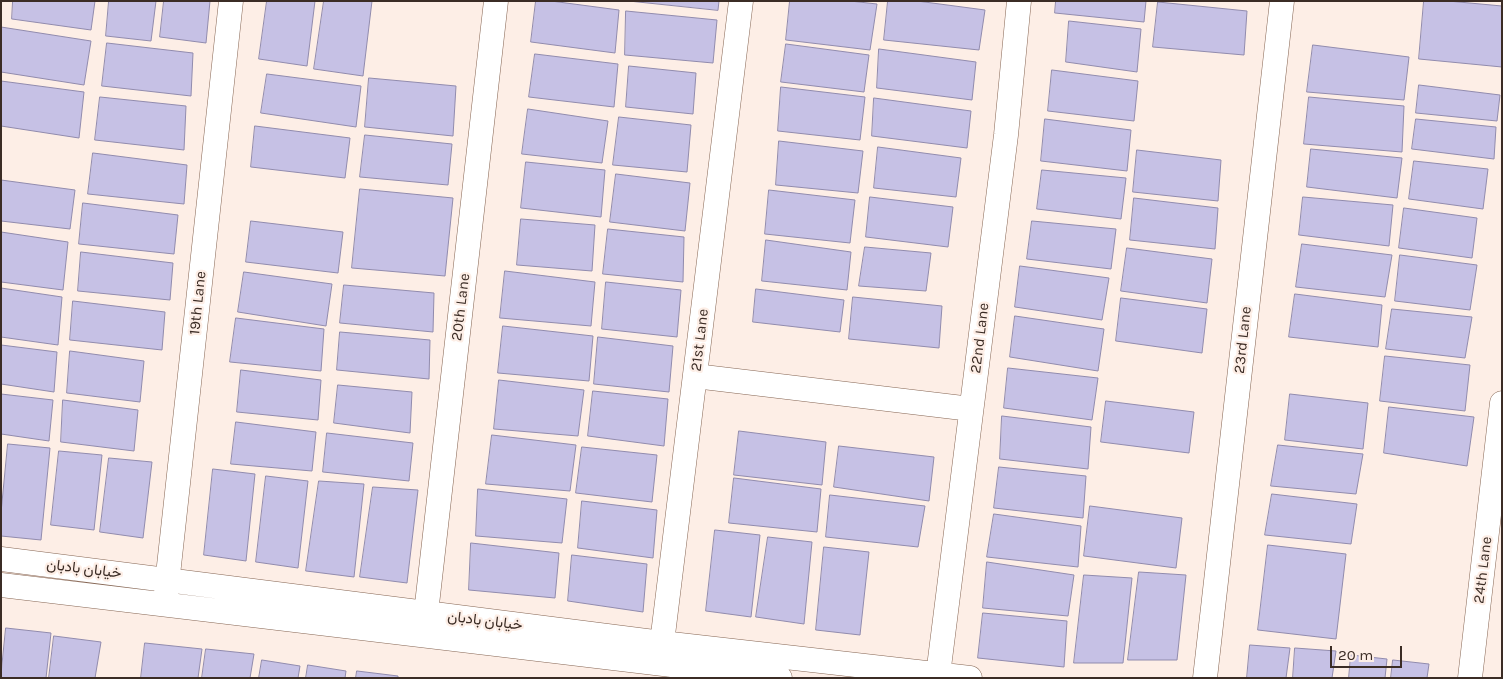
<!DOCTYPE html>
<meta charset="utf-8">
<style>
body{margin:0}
#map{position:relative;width:1503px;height:679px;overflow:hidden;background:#fdeee6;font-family:Karla,sans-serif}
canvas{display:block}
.frame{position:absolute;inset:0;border:2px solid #3b2c25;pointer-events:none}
.scale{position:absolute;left:1330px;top:646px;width:72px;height:22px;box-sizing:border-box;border:2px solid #3b2c25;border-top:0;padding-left:6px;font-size:15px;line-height:18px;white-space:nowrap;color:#3b2c25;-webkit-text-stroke:4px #fdeee6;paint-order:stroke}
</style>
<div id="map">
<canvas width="1503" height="679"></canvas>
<div class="frame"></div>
<div class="scale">20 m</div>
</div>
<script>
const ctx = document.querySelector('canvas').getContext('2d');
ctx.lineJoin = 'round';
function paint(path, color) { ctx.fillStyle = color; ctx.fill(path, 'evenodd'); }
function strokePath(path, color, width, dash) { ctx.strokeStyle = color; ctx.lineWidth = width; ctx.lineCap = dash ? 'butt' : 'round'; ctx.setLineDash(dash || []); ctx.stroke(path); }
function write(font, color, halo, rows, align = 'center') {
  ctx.font = font + ' Karla,Vazirmatn,sans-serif'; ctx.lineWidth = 4.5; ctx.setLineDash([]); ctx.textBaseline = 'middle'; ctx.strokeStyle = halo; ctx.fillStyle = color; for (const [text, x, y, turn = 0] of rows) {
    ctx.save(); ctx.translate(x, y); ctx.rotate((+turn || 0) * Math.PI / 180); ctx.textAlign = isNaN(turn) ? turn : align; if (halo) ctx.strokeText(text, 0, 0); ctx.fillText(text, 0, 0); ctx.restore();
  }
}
const building = new Path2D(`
 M13 1H95L91 30 12 19Z
 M109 1H156L151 41 106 36Z
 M164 1H210L206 43 160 37Z
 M267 1H315L307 66 259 59Z
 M324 1H372L363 76 314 69Z
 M536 1H551L619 10 615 53 531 42Z
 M629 1H719L718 10Z
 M790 1H850L877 4 870 50 786 40Z
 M888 1H917L985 10 979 50 884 40Z
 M1056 1H1146L1144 22 1055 13Z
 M1424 1H1448L1502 6V67L1419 59Z
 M1158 2 1247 11 1244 55 1153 47Z
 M626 11 717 20 713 63 625 55Z
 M1069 21 1141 29 1137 72 1066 62Z
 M1 27 91 41 84 85 1 72Z
 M107 43 193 53 191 96 102 86Z
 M786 44 869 55 864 92 781 82Z
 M1313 45 1409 57 1404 100 1307 92Z
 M879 49 976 62 972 100 877 88Z
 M535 54 618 64 614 107 529 97Z
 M629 66 696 73 693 114 626 107Z
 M1052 70 1138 81 1134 121 1048 111Z
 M267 74 361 86 356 127 261 113Z
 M369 78 456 86 453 136 365 127Z
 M1 81 84 92 79 138 1 126Z
 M1419 85 1500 95 1497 121 1416 113Z
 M781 87 865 97 860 140 778 131Z
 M100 97 186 106 184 150 95 140Z
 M1309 97 1404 106 1402 152 1304 144Z
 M874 98 971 111 967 148 872 136Z
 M528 109 608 121 602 163 522 154Z
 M619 117 691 125 687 172 613 165Z
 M1045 119 1131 130 1127 171 1041 161Z
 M1416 119 1496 127 1494 159 1412 149Z
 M255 126 350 138 345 178 251 167Z
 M365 135 452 144 448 185 360 177Z
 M779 141 863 151 858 193 776 185Z
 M878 147 961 158 956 197 874 188Z
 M1311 149 1402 158 1397 198 1307 187Z
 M1137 150 1221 160 1218 201 1133 192Z
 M93 153 187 165 184 204 88 194Z
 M1414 161 1488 169 1483 209 1409 199Z
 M526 162 605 170 601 217 521 208Z
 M1042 170 1126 178 1121 219 1037 209Z
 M616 174 690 183 685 231 610 222Z
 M1 180 75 190 70 229 1 221Z
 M360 189 453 198 445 276 352 268Z
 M769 190 855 200 850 243 765 234Z
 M870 197 953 207 948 247 866 237Z
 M1303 197 1393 205 1389 246 1299 235Z
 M1134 198 1218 208 1215 249 1130 240Z
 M83 203 178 215 174 254 79 244Z
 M1404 208 1477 218 1472 258 1399 248Z
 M521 219 595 225 592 271 517 265Z
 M251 221 343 232 338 273 246 262Z
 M1032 221 1116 229 1111 269 1027 259Z
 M608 229 684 237 683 282 603 274Z
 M1 232 68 242 63 290 1 282Z
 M766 240 851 252 847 290 762 281Z
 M1302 244 1392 255 1385 297 1296 287Z
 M865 247 931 253 926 291 859 286Z
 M1127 248 1212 259 1207 303 1121 291Z
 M81 252 173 263 170 300 78 291Z
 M1400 255 1477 265 1470 310 1395 301Z
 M1020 266 1109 278 1102 320 1015 307Z
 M505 271 595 282 591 326 500 318Z
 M244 272 332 284 326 326 238 312Z
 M606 282 681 290 677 337 602 329Z
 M344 285 434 293 433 332 340 323Z
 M1 288 62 297 58 345 1 337Z
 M756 289 844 300 840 332 753 322Z
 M1295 294 1382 305 1378 347 1289 337Z
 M853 297 942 306 939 348 849 339Z
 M1121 298 1207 309 1202 353 1116 341Z
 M73 301 165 312 162 350 70 340Z
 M1392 309 1472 317 1465 358 1386 349Z
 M1015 316 1104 329 1098 371 1010 357Z
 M236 318 324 329 321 371 230 362Z
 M503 326 593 336 589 381 498 373Z
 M340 332 430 340 429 379 337 370Z
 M598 337 673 346 669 392 594 384Z
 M1 345 57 352 54 392 1 384Z
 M70 351 144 361 140 402 67 393Z
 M1385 356 1470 365 1465 411 1380 401Z
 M1008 368 1098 378 1092 420 1004 408Z
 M241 370 321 380 318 420 237 412Z
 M499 380 584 390 578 436 494 429Z
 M338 385 412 392 410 433 334 423Z
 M593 391 668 399 664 446 588 436Z
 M1 394 53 400 49 441 1 434Z
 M1290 394 1368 403 1363 449 1285 440Z
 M63 400 138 410 134 451 61 442Z
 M1106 401 1194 412 1189 453 1101 442Z
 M1389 407 1474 417 1467 466 1384 453Z
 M1002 416 1091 427 1088 469 1000 459Z
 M236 422 316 432 312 471 231 464Z
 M739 431 826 442 822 485 734 475Z
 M327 433 413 443 409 481 323 472Z
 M492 435 576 445 570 491 486 484Z
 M8 444 50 448 41 540 1 536V513Z
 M1278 445 1363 454 1356 494 1271 486Z
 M839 446 934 457 929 501 834 487Z
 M582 447 657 455 652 502 576 493Z
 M59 451 102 455 94 530 51 525Z
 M109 458 152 462 143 538 100 532Z
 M999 467 1086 476 1083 518 994 508Z
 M213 469 255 474 246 561 204 555Z
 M266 476 308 481 298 568 256 562Z
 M734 478 821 489 817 532 729 523Z
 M319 481 364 484 354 577 306 571Z
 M373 487 418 490 407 583 360 577Z
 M478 489 567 499 562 543 476 536Z
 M1272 494 1357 504 1351 544 1265 535Z
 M830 495 925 506 918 547 826 537Z
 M582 501 657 510 653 558 578 548Z
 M1090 506 1182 518 1176 568 1084 556Z
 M994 514 1081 526 1078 567 987 557Z
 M715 530 760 535 751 617 706 611Z
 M768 537 812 542 804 624 756 617Z
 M471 543 559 553 555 598 469 590Z
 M1268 545 1346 554 1336 639 1258 630Z
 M824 547 869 552 860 635 816 630Z
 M572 555 647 564 643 612 568 601Z
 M987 562 1074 575 1068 616 983 608Z
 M1139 572 1186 575 1177 660H1128Z
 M1084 575 1132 578 1123 663H1074Z
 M983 613 1067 621 1064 667 978 658Z
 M6 628 51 633 46 678H1Z
 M54 636 101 642 95 678H49Z
 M145 643 202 649 198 678H141Z
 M1250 645 1290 648 1286 678H1247Z
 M1295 648 1336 651 1332 678H1293Z
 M206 649 254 654 250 678H202Z
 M1351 655 1387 659 1385 678H1349Z
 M262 660 300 666 298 678H259Z
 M1393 660 1429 664 1427 678H1391Z
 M308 665 346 671 345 678H306Z
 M357 671 398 676V678H356Z`);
const minor = new Path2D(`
 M695 376 971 409
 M1 559 662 643 970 678
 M1 585 780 678
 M166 593 231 1
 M426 613 496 1
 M660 659 741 1
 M938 675 1006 135 1019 1
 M1205 678 1282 1
 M1470 678 1502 403`);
const streetNames = [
 ["19th Lane",198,303,-84],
 ["20th Lane",461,307,-83],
 ["22nd Lane",980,338,-83],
 ["21st Lane",700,340,-83],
 ["23rd Lane",1243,340,-84],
 ["خیابان بادبان",84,569,7],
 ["24th Lane",1483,570,-83],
 ["خیابان بادبان",485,621,7]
];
paint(building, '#c6c1e5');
strokePath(building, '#918bad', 1);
strokePath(minor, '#866654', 25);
strokePath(minor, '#fff', 24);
write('15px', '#3b2c25', '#fdeee6', streetNames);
</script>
